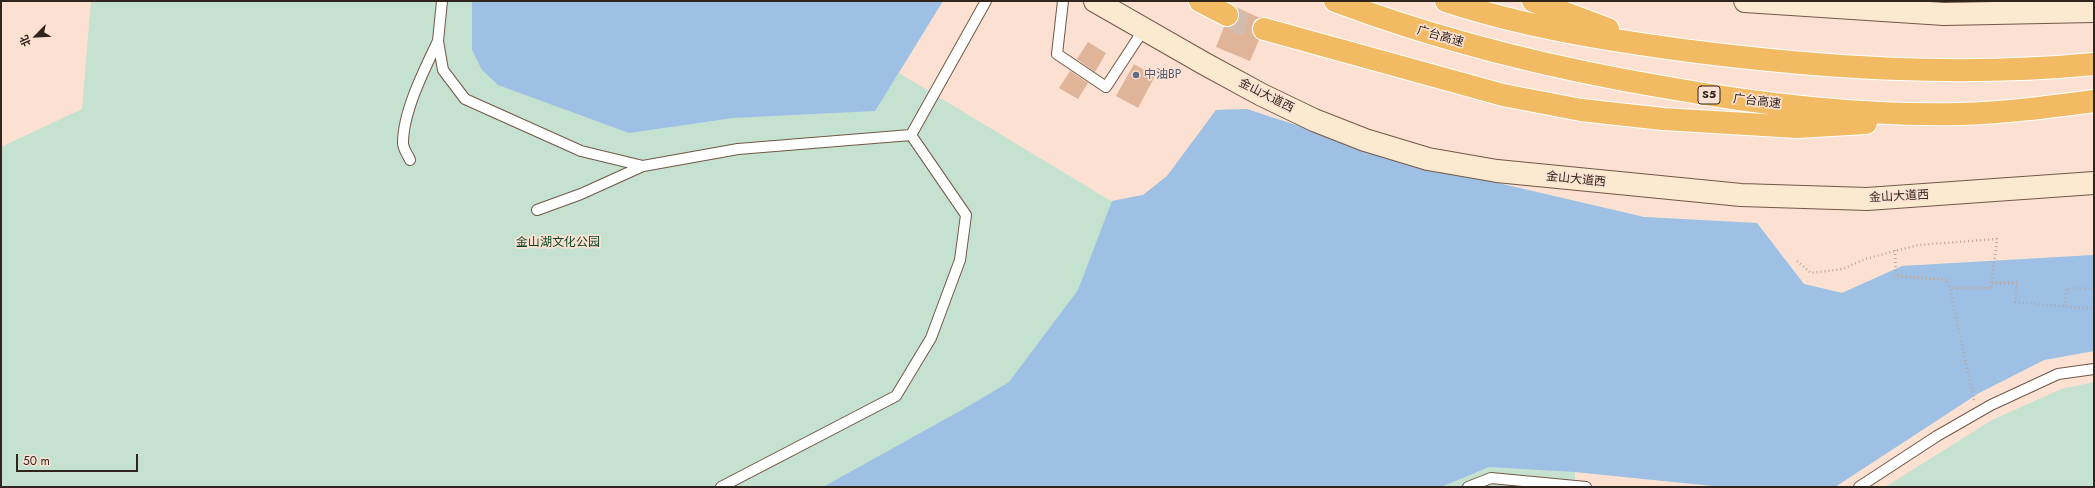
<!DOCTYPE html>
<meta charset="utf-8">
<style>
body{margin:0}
#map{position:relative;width:2095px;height:488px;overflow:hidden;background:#fce1d2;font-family:Jost,"Noto Sans SC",sans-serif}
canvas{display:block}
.frame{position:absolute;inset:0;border:2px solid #30241d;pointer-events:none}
.north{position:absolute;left:16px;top:16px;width:40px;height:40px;-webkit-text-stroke:3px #fce1d2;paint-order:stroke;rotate:246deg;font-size:11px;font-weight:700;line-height:16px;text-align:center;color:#30241d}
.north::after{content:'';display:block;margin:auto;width:14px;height:18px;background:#30241d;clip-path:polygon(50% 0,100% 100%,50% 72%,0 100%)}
.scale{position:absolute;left:16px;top:454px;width:122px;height:18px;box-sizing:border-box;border:2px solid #30241d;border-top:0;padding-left:5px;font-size:12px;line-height:14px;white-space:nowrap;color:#30241d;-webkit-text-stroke:3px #fce1d2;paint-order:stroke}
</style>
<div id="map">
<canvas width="2095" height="488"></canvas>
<div class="frame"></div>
<div class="north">北</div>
<div class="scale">50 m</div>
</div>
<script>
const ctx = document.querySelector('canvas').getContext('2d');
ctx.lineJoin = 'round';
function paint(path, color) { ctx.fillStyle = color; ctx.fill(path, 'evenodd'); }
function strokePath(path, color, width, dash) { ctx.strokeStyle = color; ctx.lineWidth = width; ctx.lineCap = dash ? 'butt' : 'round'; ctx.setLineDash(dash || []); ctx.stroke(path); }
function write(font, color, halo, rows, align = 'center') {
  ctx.font = font + ' Jost,"Noto Sans SC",sans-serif'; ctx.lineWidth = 3.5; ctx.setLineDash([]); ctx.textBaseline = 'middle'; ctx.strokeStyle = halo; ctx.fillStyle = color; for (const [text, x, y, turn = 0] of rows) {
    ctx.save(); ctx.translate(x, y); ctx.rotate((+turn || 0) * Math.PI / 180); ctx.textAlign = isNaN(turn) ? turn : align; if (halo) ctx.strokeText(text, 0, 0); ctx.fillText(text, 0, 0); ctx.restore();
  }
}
const green = new Path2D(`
 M91 1H943L899 73 1111 201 1143 195 1167 176 1216 110 1247 109 1408 162 1644 217 1757 223 1804 284 1842 293 1902 266 2094 255V351L2044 360 1979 393 1835 487H1723L1575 472V487H1V147L82 109Z
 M2094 382V487H1885L1992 420 2061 389Z`);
const water = new Path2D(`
 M472 1H943L875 111 733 118 629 133 498 85 482 70 472 50Z
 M1247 109 1408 162 1644 217 1757 223 1804 284 1842 293 1902 266 2094 255V351L2044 360 1979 393 1835 487H1723L1575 472 1489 467 1441 487H823L967 407 1009 382 1078 290 1112 201 1143 195 1167 176 1216 110Z`);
const building = new Path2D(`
 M1238 8 1260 18 1255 20 1252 26V33L1259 40 1250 61 1216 47 1224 27 1233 26 1238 21 1239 15Z
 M1088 42 1106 53 1095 72 1077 59Z
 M1134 64 1155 76 1138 108 1116 96Z
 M1070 71 1088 83 1078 99 1059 88Z`);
const highwayTunnel = new Path2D(`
 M1227 15 1242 24 1264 29`);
const path = new Path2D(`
 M1895 250 1896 276 1948 280 1974 400
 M1797 261 1811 273 1843 269 1865 259 1918 245 1997 239 1991 288H1950
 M1992 283H2017L2015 302 2094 309
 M2064 306 2067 288 2094 289`);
const lane = new Path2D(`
 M442 1 438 41 443 70 465 99 581 151 643 166 738 149 911 135 966 215 960 260 931 338 896 396 721 487
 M1063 1 1057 54 1106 87 1144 29
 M911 135 986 1
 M410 160C408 155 403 149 403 143 403 112 424 70 438 41
 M537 210 581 194 643 166
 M1468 487 1491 478 1586 487
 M1859 487 1937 436 1991 405 2058 374 2094 369`);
const secondary = new Path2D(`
 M1095 1 1205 64 1262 95 1314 120 1365 140 1428 159 1497 171 1741 195 1867 199 2094 183
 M1745 1 1944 14 2094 11`);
const highway = new Path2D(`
 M1200 1 1227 15
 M1335 1C1444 42 1555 69 1669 88 1764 105 1862 116 1959 114 2004 113 2049 107 2094 101
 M1446 1C1525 27 1608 40 1690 51 1824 68 1959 77 2094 64
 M1533 1 1608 29
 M1264 29 1503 95 1581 110 1663 119 1797 127 1866 123`);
const markers = [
 [1136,75,4,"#5c6f8a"]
];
const shields = [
 [1709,95,22]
];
const shieldNames = [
 ["S5",1709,95]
];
const streetNames = [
 ["广台高速",1440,37,16],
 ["金山大道西",1266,96,27],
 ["广台高速",1757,102,7],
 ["金山大道西",1576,180,6],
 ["金山大道西",1899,197,-3]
];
const serviceNames = [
 ["中油BP",1144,75]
];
const parkNames = [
 ["金山湖文化公园",558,243]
];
paint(green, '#c5e1cf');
paint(water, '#9fc0e5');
paint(building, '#e0b498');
strokePath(highwayTunnel, '#d3bbae', 22, [22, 11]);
strokePath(lane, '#735746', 12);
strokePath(secondary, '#735746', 24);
strokePath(highway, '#fff', 24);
strokePath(path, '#bca599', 2.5, [1, 3]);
strokePath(lane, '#fff', 10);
strokePath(secondary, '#fbead0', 22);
strokePath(highway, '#f2ba62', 22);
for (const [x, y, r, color] of markers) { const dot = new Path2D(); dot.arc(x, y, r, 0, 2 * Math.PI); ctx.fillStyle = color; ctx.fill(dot); strokePath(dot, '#fce1d2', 1.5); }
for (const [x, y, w] of shields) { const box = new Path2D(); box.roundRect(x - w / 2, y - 9, w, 18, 3); ctx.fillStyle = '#fce1d2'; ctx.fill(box); strokePath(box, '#30241d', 1); }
write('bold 11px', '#30241d', null, shieldNames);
write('12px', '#30241d', '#fce1d2', streetNames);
write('12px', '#4e5e75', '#fce1d2', serviceNames, 'left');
write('12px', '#094429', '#fce1d2', parkNames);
</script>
